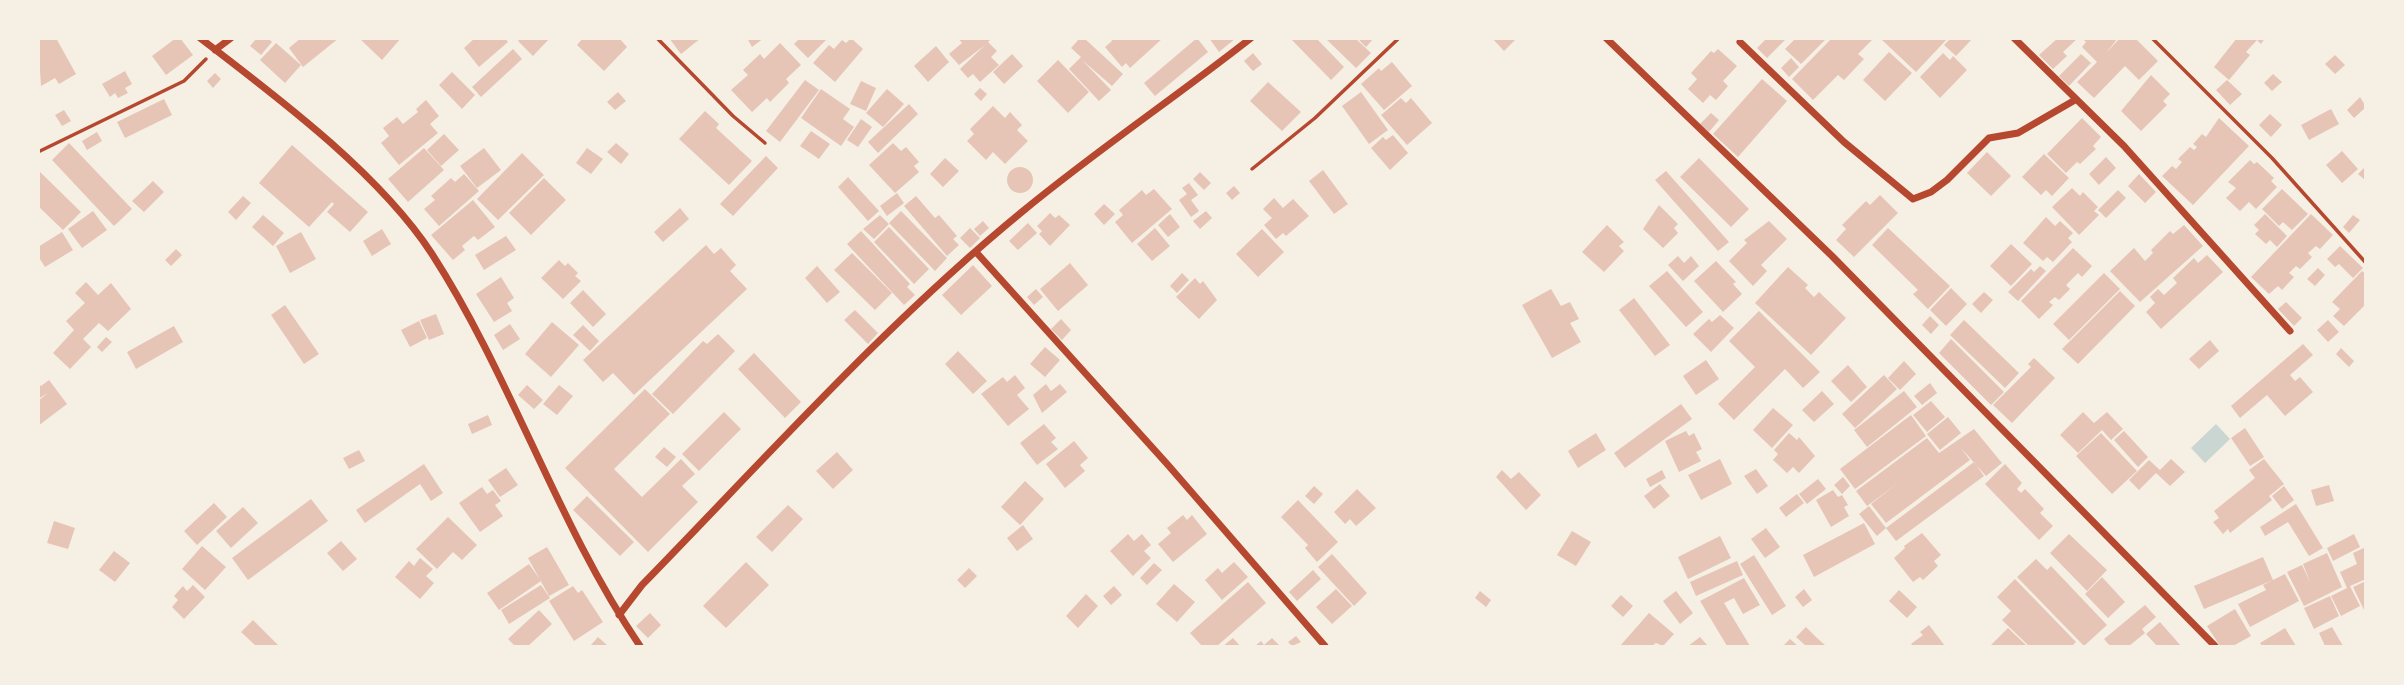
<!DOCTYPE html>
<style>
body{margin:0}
#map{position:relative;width:2404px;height:685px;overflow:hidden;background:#f6efe4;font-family:Inter,sans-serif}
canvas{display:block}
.frame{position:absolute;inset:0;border:40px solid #f6efe4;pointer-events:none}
</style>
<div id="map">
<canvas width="2404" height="685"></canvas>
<div class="frame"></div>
</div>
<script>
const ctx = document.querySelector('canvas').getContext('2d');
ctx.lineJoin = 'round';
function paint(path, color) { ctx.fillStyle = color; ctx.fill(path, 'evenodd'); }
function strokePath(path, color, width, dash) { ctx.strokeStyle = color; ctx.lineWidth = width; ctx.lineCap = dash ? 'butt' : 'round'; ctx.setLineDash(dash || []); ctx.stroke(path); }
const water = new Path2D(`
 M2216 424 2230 439 2205 463 2191 448Z`);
const building = new Path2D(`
 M56 38 76 74 59 84 55 78 41 86 38 40Z
 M176 38H180L193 55 166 75 152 56Z
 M257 38H268L272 42 261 55 250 46Z
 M301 38H339L303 67 289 48Z
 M359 38H401L382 60Z
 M475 38H505L508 42 479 67 464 48Z
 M521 38H550L533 56 518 41Z
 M583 38H619L627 47 604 71 577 45Z
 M669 38H701L681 54Z
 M747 38H764L752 47Z
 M800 38H824L826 40 808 58 794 44Z
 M851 38 863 49 835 82 813 63 829 45 834 49 842 40 846 43Z
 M958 38H992L988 42 997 51 991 57 999 65 980 82 973 74 968 78 960 69 985 45 959 65 949 54 962 43Z
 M1080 38H1084L1123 74 1112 86 1082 60 1111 90 1099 101 1069 69 1081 57 1071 48Z
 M1110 38H1163L1130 68 1126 63 1122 67 1105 47 1112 41Z
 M1197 38 1208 52 1155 96 1144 83Z
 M1209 38H1236L1219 52Z
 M1290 38H1316L1344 67 1331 80Z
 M1325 38H1355L1371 53 1356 68Z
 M1357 38H1374L1366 47Z
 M1492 38H1517L1504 51Z
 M1767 38H1787L1767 58 1757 48Z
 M1796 38H1827L1801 64 1785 49Z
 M1832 38 1872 40 1858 54 1864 59 1844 80 1838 75 1813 100 1792 79Z
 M1880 38H1948L1916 72Z
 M1951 38H1973L1956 56 1944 45Z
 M2058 38H2078L2063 52 2067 56 2053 69 2039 55Z
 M2082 38H2118L2106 53 2120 38H2135L2158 61 2139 80 2125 66 2094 98 2077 82 2097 62 2082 47 2086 42Z
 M2237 38H2265L2261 44 2257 40 2246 52 2250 55 2229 80 2214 67Z
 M276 43 301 65 285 83 260 60Z
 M780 43 801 65 786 79 789 83 770 102 767 98 752 112 731 90 748 75 743 70 760 54 764 59Z
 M936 46 949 62 928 82 914 66Z
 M513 49 522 59 481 97 472 87Z
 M1718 49 1737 66 1723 81 1728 86 1716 100 1710 95 1703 103 1688 89 1697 79 1691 73 1711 51 1714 53Z
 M1889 52 1912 73 1885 101 1863 80Z
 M1253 53 1262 64 1253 71 1244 61Z
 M1943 53 1950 60 1953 56 1967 70 1940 98 1920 77Z
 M1012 54 1023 66 1004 84 993 72Z
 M2081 54 2091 63 2069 86 2059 76Z
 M2335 55 2345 65 2335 74 2325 64Z
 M1791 58 1799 67 1789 77 1781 68Z
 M1058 60 1089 92 1068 113 1037 81Z
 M1392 62 1412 86 1384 110 1361 84 1379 68 1381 71Z
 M125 71 132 84 125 88 128 93 118 98 115 93 110 97 102 84Z
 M452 72 475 95 462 109 439 85Z
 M215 73 221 79 213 88 207 81Z
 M2273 74 2282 82 2272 91 2264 83Z
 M2151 75 2170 94 2163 101 2167 105 2141 131 2121 111Z
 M1762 79 1787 101 1738 157 1713 134Z
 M805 80 819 90 780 142 766 131Z
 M2227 80 2242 94 2230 105 2216 90Z
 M861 81 876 88 866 111 850 104Z
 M1268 82 1301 112 1282 131 1250 101Z
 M980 88 987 94 981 101 974 94Z
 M821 89 850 109 843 119 854 127 841 146 801 118Z
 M887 89 904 104 883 127 866 113Z
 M618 92 626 101 615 110 607 102Z
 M1361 92 1388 130 1369 144 1342 106Z
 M2360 97 2366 107 2354 118 2347 110Z
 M1401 98 1406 103 1411 98 1432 123 1407 145 1381 115Z
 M164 99 172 115 125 138 117 122Z
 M426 100 439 116 430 124 438 133 399 165 381 143 389 136 383 128 397 117 403 124 418 112 416 109Z
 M909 104 918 114 878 153 868 142Z
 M993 106 1005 118 1010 112 1022 125 1017 130 1028 141 1005 164 993 152 986 160 967 141 974 134 970 129Z
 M2331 109 2339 124 2309 140 2301 125Z
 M64 110 71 121 62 126 55 115Z
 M705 111 719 124 716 128 752 161 729 185 679 139Z
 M1711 113 1719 120 1709 132 1700 124Z
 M2270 114 2282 125 2271 137 2259 125Z
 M2082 118 2101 137 2093 146 2096 149 2080 164 2077 162 2066 173 2047 154Z
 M2219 118 2249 146 2193 205 2162 176 2172 166 2176 169 2182 162 2178 159 2190 147 2194 150 2197 147 2193 144 2202 134 2206 137Z
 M861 119 872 127 858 147 847 140Z
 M811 131 830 144 819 159 800 146Z
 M97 132 102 141 87 150 82 141Z
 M444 134 459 150 441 166 427 150Z
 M1393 135 1408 153 1390 170 1371 148 1383 137 1386 140Z
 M69 143 132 209 114 226 52 160Z
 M616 143 629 154 621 164 607 152Z
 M893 143 901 151 906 147 919 162 914 166 919 172 895 193 869 165Z
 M292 145 368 212 350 232 327 212 334 204 332 202 309 227 259 183Z
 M424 148 444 170 408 202 388 179Z
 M484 148 501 170 477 188 460 166Z
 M587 148 603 159 591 174 576 163Z
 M2342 151 2358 169 2342 183 2326 165Z
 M1987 152 2011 176 1991 196 1967 173Z
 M522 153 544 175 498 220 477 199Z
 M2044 154 2069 178 2052 196 2046 190 2041 195 2022 177Z
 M766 156 778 168 733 216 720 204Z
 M2106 157 2116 168 2099 185 2089 174Z
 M945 158 959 171 943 187 930 174Z
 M1699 158 1749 209 1731 227 1680 177Z
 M2250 160 2254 164 2257 162 2274 178 2271 181 2277 187 2256 209 2249 202 2240 211 2226 198 2236 188 2228 182Z
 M2366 166V181L2358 174Z
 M1007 180a13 13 0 1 1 26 0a13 13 0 1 1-26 0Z
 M38 170 81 212 63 230 38 206Z
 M1323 170 1348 204 1334 214 1309 181Z
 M1666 171 1729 242 1718 251 1655 180Z
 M1200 172 1211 183 1204 190 1193 179Z
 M464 174 479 191 439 226 424 209 435 200 431 196 451 178 455 182Z
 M2139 174 2156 192 2145 203 2128 186Z
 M848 177 879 211 868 221 838 187Z
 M544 178 566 200 531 235 509 213Z
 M153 181 164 192 144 212 132 201Z
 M1189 183 1198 195 1191 200 1199 211 1191 217 1179 200 1187 194 1182 188Z
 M1234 186 1240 193 1232 200 1226 193Z
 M2072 188 2080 196 2083 192 2098 207 2094 211 2099 215 2079 235 2052 207Z
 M1154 189 1172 209 1132 243 1115 222 1123 215 1119 210 1142 190 1146 195Z
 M2282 189 2308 214 2292 230 2283 222 2279 226 2262 209Z
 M2118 190 2126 198 2106 218 2098 210Z
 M897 193 904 203 887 216 880 206Z
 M1880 195 1898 213 1854 257 1836 240 1846 229 1842 225 1866 201 1870 205Z
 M243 196 251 203 236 220 228 212Z
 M916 196 935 218 939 215 957 236 953 239 959 245 947 256 904 206Z
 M1274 198 1283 208 1293 199 1309 216 1286 236 1283 233 1276 239 1264 225 1272 218 1263 209Z
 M473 200 495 227 478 240 474 236 462 246 465 250 453 260 431 235Z
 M1104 204 1115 214 1104 225 1094 214Z
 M1659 205 1678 224 1674 228 1678 233 1663 248 1643 229Z
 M680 208 689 219 663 242 654 232Z
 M93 211 107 230 82 248 68 229Z
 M901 211 947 258 935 271 889 223Z
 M1206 211 1212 218 1200 229 1193 221Z
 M1050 213 1055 218 1059 215 1070 225 1050 246 1039 234 1042 231 1037 226Z
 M1170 214 1180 227 1168 237 1158 225Z
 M2265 214 2287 236 2277 247 2270 240 2266 244 2255 234 2259 230 2254 225Z
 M2311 214 2333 235 2320 249 2316 246 2308 253 2312 257 2300 269 2296 266 2289 273 2294 277 2282 290 2278 286 2269 294 2251 277Z
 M263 215 284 233 273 246 252 227Z
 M880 215 889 224 874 239 863 229Z
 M2353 215 2360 220 2349 233 2343 227Z
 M2046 217 2055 226 2060 221 2073 233 2068 238 2072 242 2053 262 2047 257 2043 261 2023 243Z
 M983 221 989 228 980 236 974 229Z
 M1769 221 1787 239 1761 265 1767 271 1753 286 1729 261 1747 243 1744 240Z
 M1028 223 1037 233 1018 250 1009 241Z
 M1607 225 1624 242 1619 246 1624 251 1604 272 1582 252Z
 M2184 225 2203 246 2140 302 2110 271 2134 248 2145 261 2153 253 2151 250 2170 231 2173 234Z
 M889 227 929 269 914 284 874 242Z
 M970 228 980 238 970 248 960 238Z
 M1155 228 1170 246 1152 261 1137 244Z
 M1888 228 1950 286 1928 309 1913 294 1918 290 1872 245Z
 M382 229 391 244 372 256 363 241Z
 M1262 229 1284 252 1258 277 1236 254Z
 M861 231 910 284 907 287 915 295 904 305 847 244Z
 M62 232 73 250 45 267 38 256V247Z
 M301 232 316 259 290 273 276 246Z
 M506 236 516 250 484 270 475 255Z
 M2011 244 2032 264 2011 286 1990 266Z
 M706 245 714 254 721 248 736 265 730 271 747 289 634 395 613 373 603 382 583 360Z
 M2340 246 2363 268 2353 278 2339 264 2335 267 2327 259Z
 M2073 248 2092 266 2082 277 2078 273 2066 285 2070 289 2059 300 2055 297 2049 302 2053 305 2039 319 2021 301Z
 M176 249 182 255 171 266 165 260Z
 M852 253 892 293 875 310 834 270Z
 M2207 255 2223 272 2161 329 2146 312 2155 303 2150 297 2158 289 2164 295 2177 283 2173 278 2194 258 2198 263Z
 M1678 256 1684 263 1691 256 1699 266 1683 281 1668 265Z
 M559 260 565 266 568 263 578 273 575 276 581 281 563 299 541 278Z
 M1716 261 1736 282 1733 284 1742 294 1723 312 1694 281Z
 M1070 263 1088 285 1058 311 1040 289Z
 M973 265 992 286 961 315 942 295Z
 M817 266 840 292 827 303 805 278Z
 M2040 266 2046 271 2018 301 2008 292 2031 269 2034 272Z
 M1788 267 1808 285 1805 288 1814 297 1819 292 1846 318 1811 355 1755 303Z
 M2318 268 2325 275 2315 286 2307 279Z
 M1667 271 1703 312 1686 327 1649 286Z
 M2362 271 2366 274V304L2344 326 2333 316 2340 309 2332 302Z
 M1182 273 1189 280 1177 293 1170 286Z
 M2104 273 2120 289 2069 340 2053 324Z
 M501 277 514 298 507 303 512 311 494 322 476 294Z
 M1195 278 1200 284 1203 281 1217 300 1199 319 1176 297Z
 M86 282 98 295 111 283 131 309 108 331 99 323 83 339 91 347 70 369 53 353 74 330 66 321 85 303 75 293Z
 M1951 288 1967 304 1946 326 1930 310Z
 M1036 289 1043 297 1034 305 1027 297Z
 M1551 289 1561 306 1570 302 1579 319 1570 323 1581 342 1552 358 1522 305Z
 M583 290 606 314 593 327 570 303Z
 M2120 291 2135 306 2078 364 2062 349Z
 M1984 292 1993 300 1981 313 1972 304Z
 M1634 298 1670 345 1655 356 1619 310Z
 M2286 302 2302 318 2294 326 2278 309Z
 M285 305 319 354 304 364 271 315Z
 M855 310 878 333 868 344 844 320Z
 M1759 311 1820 372 1803 388 1785 369 1734 420 1718 404 1755 367 1729 341Z
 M436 314 444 334 429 340 420 320Z
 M1720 315 1734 328 1711 352 1693 334 1709 319 1712 322Z
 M1930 316 1939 325 1931 334 1922 325Z
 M1061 319 1071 330 1062 340 1051 329Z
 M1964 320 2019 373 2005 388 1950 335Z
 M2328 320 2339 332 2328 342 2317 330Z
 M419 321 427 338 410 347 401 330Z
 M552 322 579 345 551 377 525 354Z
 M510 324 520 339 503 350 494 335Z
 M583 325 599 341 590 351 573 335Z
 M174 326 183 342 136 369 127 352Z
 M718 334 735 351 673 414 652 394 703 341 707 344Z
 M106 337 112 342 102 352 97 347Z
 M1951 339 2004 392 1991 405 1939 353Z
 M2210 340 2219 351 2199 369 2189 359Z
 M2303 344 2313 355 2290 375 2295 381 2300 377 2313 392 2285 416 2267 395 2240 418 2231 406Z
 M1045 347 1060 360 1045 377 1030 364Z
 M2341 348 2354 361 2349 367 2336 354Z
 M958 351 987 381 973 394 945 364Z
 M754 353 801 402 785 418 738 369Z
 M2034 358 2055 378 2012 423 1993 405 2031 367 2028 364Z
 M1706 360 1719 379 1696 395 1683 376Z
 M1904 361 1916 374 1900 390 1888 378Z
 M1848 365 1867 387 1851 402 1831 381Z
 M1015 375 1025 388 1017 395 1029 409 1008 426 981 394 1003 377 1007 382Z
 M1884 375 1897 389 1855 428 1842 414Z
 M49 380 67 404 38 426V401L48 393 38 399V382L41 386Z
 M1930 383 1937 393 1922 405 1914 396Z
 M1046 384 1051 391 1060 384 1067 392 1042 413 1033 395Z
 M527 385 543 400 534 409 518 395Z
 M559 385 573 396 557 415 543 404Z
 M645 389 670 414 614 469 642 497 681 459 695 474 682 486 698 502 648 552 565 468Z
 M1822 391 1834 404 1814 422 1802 410Z
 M1904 391 1917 407 1867 447 1854 430Z
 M1931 401 1945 417 1927 432 1913 415Z
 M1681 404 1692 419 1625 468 1614 453Z
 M1773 408 1793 425 1772 448 1753 430Z
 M724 412 741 429 699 471 682 454Z
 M2083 412 2094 423 2107 412 2123 429 2111 440 2102 430 2078 453 2060 435Z
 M488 415 492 425 472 434 468 424Z
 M1911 415 1926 436 1855 489 1840 469Z
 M1948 417 1961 433 1940 450 1927 434Z
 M1044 424 1056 438 1051 442 1058 449 1037 465 1020 443Z
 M2245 428 2264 457 2250 466 2231 438Z
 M1974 429 2002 463 1986 476 1961 448 1970 460 1886 523 1871 504 1898 483 1867 506 1856 491 1927 438 1939 453Z
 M1686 431 1689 436 1694 433 1702 449 1696 452 1701 461 1679 472 1665 441Z
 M2124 431 2148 457 2138 467 2114 440Z
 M1596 433 1606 450 1578 468 1568 451Z
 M1789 433 1797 440 1799 437 1815 456 1799 473 1793 467 1787 473 1773 460 1778 454 1774 450Z
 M2101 433 2137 471 2112 494 2076 456Z
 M1074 441 1088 458 1080 465 1085 471 1065 488 1046 464Z
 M664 447 676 457 667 467 655 457Z
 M359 450 365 461 349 469 343 458Z
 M837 452 853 470 833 489 816 471Z
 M1720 459 1732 484 1701 500 1688 475Z
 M2171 459 2185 472 2170 486 2156 473 2139 490 2129 480 2149 460 2160 470Z
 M2264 459 2284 484 2269 496 2272 500 2230 533 2228 529 2223 534 2213 522 2219 518 2214 511 2255 478 2249 470Z
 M1974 462 1984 476 1896 541 1886 528 1877 536 1859 514 1869 506 1886 528Z
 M424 464 443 493 431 501 420 484 365 523 356 510Z
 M2005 464 2022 483 2017 489 2021 493 2025 489 2044 509 2040 513 2053 526 2039 540 1985 484Z
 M506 468 518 485 500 497 488 480Z
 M1756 469 1768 486 1757 494 1744 476Z
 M1502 470 1511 479 1519 472 1541 495 1526 510 1496 477Z
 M1662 470 1666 478 1650 487 1646 479Z
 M1843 477 1850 486 1842 494 1834 485Z
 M1818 479 1826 489 1807 504 1799 494Z
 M1025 481 1044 499 1020 525 1001 507Z
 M1660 484 1670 496 1654 509 1644 496Z
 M2329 485 2334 501 2316 506 2311 490Z
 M1314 486 1323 494 1314 504 1305 496Z
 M2284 486 2294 500 2282 509 2272 496Z
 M482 487 487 494 493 490 501 501 495 505 503 516 480 532 459 503Z
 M1357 489 1376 508 1356 526 1350 519 1345 524 1334 512Z
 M1833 490 1838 497 1842 495 1848 505 1844 507 1849 516 1831 527 1816 500Z
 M1797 494 1804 503 1786 517 1779 508Z
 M587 496 634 542 620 556 573 510Z
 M311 499 328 521 248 580 232 558Z
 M1298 500 1338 542 1317 562 1305 548 1308 545 1281 517Z
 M214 503 227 517 197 545 184 531Z
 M2296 504 2323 548 2309 556 2288 522 2265 536 2260 527Z
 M788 505 803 519 772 552 756 537Z
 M243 507 258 523 231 548 216 531Z
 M1183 515 1187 520 1192 515 1207 534 1173 562 1158 544 1171 533 1167 528Z
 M448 517 477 545 462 560 453 552 437 569 416 549Z
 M54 521 75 528 68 549 47 543Z
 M1864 523 1875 544 1814 577 1803 555Z
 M1023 525 1033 539 1017 551 1007 538Z
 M1766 528 1780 547 1765 558 1751 539Z
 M1572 531 1591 542 1576 566 1557 555Z
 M1922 533 1941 555 1934 561 1938 566 1923 580 1920 577 1913 582 1894 558 1905 548 1904 546Z
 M1128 534 1134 541 1142 534 1151 545 1144 551 1151 558 1133 576 1110 551Z
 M2069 534 2107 570 2087 591 2050 553Z
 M2354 534 2360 547 2333 561 2327 548Z
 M1720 536 1731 558 1688 579 1678 557Z
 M341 541 357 559 343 571 327 553Z
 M202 546 226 567 205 590 182 569Z
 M547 547 569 585 549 596 528 558Z
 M2366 547V579L2350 586 2360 606 2341 616 2331 596 2347 588 2340 572 2357 564 2353 553Z
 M114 551 130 563 115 582 99 570Z
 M2327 553 2342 587 2304 606 2287 572 2302 565 2310 582 2303 564Z
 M1332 554 1367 593 1354 606 1318 567Z
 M1754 555 1786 606 1772 615 1740 564Z
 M2263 557 2273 580 2204 609 2194 586Z
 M420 558 433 569 426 576 434 583 420 599 395 577 409 561 414 566Z
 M2036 559 2047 570 2051 566 2107 625 2084 646 2017 577Z
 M1737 561 1743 575 1696 596 1690 582Z
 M746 562 769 585 726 628 703 606Z
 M1234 562 1248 577 1222 600 1205 580 1218 568 1222 573Z
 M1154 563 1162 570 1147 585 1140 578Z
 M529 564 541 581 499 610 487 593Z
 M969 568 977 576 965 588 957 580Z
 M1313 570 1321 579 1297 601 1289 592Z
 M2285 574 2299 601 2250 627 2238 604 2266 590 2263 585Z
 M2102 577 2125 602 2108 618 2085 594Z
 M1744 578 1760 605 1743 614 1734 598 1724 603 1750 646H1727L1700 601Z
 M2015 579 2076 642 2072 646H2029L2002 620 2011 611 1997 597Z
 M2366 581V614L2353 587Z
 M1248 582 1266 603 1217 646H1202L1190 633Z
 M1174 584 1195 602 1177 622 1156 604Z
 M193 585 205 597 184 619 172 607 178 600 174 596 183 586 187 591Z
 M541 585 550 598 509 624 501 610Z
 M573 586 578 593 582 590 603 622 574 641 549 601Z
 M1114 586 1122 595 1111 605 1103 596Z
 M1336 589 1352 606 1332 624 1316 607Z
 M1804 589 1812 600 1803 607 1795 597Z
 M1899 590 1917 607 1907 618 1889 601Z
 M1480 591 1491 600 1486 607 1475 598Z
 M1676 591 1693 613 1680 624 1663 601Z
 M1086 594 1098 606 1078 628 1066 616Z
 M1621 595 1633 606 1623 617 1611 606Z
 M2330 596 2339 616 2314 629 2304 608Z
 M2145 605 2156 617 2142 629 2145 633 2129 646H2110L2104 639Z
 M2235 609 2251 636 2233 646H2220L2207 626Z
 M539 610 552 624 528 646H515L508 639Z
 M650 613 661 625 648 638 636 626Z
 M1649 613 1674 634 1663 646 1656 643 1652 646H1620Z
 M253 620 279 646H256L241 632Z
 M2160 622 2181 646H2157L2146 634Z
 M1929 625 1945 646H1913L1911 644 1923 635 1920 632Z
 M1806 627 1817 638 1826 646H1806L1796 637Z
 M2332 627 2343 646H2325L2319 633Z
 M2008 628 2027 646H1990Z
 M2285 628 2296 646H2262L2260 643Z
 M1296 636 1301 642 1292 646 1288 642Z
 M598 637 608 646H590Z
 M1700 637 1708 646H1688Z
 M1233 638 1240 646H1223Z
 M1272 638 1280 646H1255L1261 641 1264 645Z
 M1790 639 1798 646H1783Z`);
const path = new Path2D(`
 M657 38 733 116 765 143
 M2152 38 2272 158 2366 263
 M38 152 184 81 206 59
 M1252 169 1315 118 1399 38`);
const minor = new Path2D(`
 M200 38C277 97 379 173 432 254 512 378 557 524 640 646
 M1606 38 1832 256 2215 646
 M2014 38 2124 146 2290 331
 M1740 42 1844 142 1913 199 1931 192 1947 180 1989 138 2018 133 2075 100
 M215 50 231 38
 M976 252 1168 465 1325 646
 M619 615 642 585C766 458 886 323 1023 211 1097 150 1176 97 1251 38`);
paint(water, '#c9d6d2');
paint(building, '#e6c5b7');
strokePath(path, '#b5482f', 3.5);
strokePath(minor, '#b5482f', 7);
</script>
